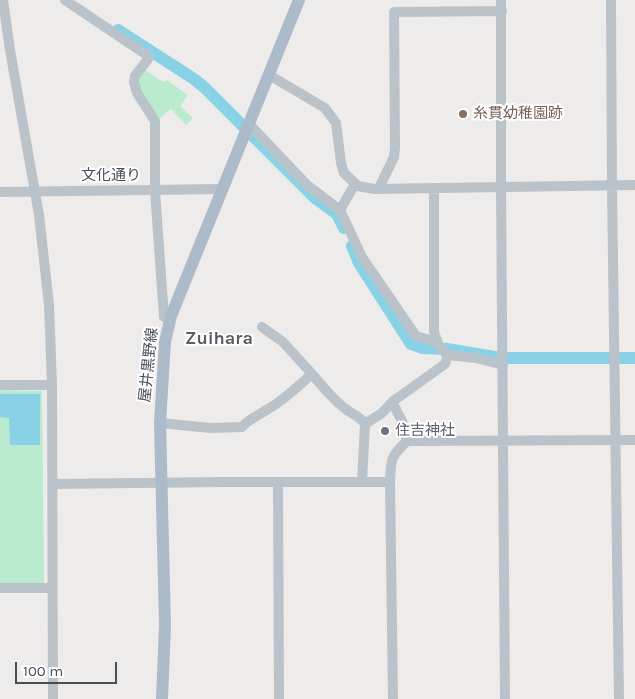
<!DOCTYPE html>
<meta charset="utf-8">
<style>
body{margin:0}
#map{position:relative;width:635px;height:699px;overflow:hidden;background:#eeebeb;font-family:Karla,sans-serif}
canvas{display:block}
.scale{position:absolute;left:15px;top:662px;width:102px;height:22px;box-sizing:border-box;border:2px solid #454e58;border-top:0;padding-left:6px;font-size:15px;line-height:18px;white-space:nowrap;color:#454e58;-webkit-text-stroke:4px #fff;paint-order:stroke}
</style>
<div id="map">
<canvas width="635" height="699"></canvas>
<div class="scale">100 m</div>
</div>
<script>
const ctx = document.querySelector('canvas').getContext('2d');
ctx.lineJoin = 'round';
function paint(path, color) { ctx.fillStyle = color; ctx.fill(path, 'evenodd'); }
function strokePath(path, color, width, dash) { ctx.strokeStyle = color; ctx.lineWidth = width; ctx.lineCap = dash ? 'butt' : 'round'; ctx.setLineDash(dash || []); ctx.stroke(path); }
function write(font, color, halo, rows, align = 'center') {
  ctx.font = font + ' Karla,"Noto Sans JP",sans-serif'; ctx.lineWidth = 4; ctx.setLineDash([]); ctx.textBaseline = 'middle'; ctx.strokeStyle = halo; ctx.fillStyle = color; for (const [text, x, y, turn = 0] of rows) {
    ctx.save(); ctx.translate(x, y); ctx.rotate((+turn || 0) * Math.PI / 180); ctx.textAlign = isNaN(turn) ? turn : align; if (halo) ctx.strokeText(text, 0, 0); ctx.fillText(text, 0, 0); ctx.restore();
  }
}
const green = new Path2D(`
 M145 70 163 82 167 80 188 95 180 106 193 118 186 125 171 109 159 119 141 92 139 78Z
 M0 390 42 391 44 583H0Z`);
const water = new Path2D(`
 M0 394H40V445H10L9 418 0 417Z`);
const river = new Path2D(`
 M118 30 194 79 205 88 315 198 337 214 344 228
 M352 246 359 263 411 344 423 348 447 349 501 358H635`);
const minor = new Path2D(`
 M3 0 10 50 39 215 49 305 52 385 53 699
 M65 0 147 55 148 59 135 76 134 82 137 93 155 121V191L164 317 171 319
 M501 0V187L505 699
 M611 0 612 186 619 699
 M269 75 325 108 336 123 341 163 344 173 358 186 374 189 635 185
 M250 125 307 185 340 210 362 257 416 336 437 342
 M379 188 394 157 395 148 394 12 502 11
 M434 188V332C437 341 440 350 448 355L476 358 503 365
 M0 192 223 189
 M340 210 355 184
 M262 327 283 342 312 374
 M0 385H52
 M392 402 402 421 407 441
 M160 423 211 428 242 427C249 419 259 415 268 409 284 400 298 386 312 374 322 386 331 397 343 407 351 414 359 415 365 424L362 482
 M365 424 382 413 392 402 445 364 448 355
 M278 483 279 699
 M53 484 223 482H390
 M0 588H52
 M393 699 390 482C391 460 390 457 407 441L635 440`);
const major = new Path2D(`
 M162 699 165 625 160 423 165 342 171 316 299 0`);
const markers = [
 [463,114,5,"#8d6e63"],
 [385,431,5,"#6b7280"]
];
const educationNames = [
 ["糸貫幼稚園跡",473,114]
];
const streetNames = [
 ["文化通り",111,176],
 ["屋井黒野線",149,365,-84]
];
const worshipNames = [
 ["住吉神社",395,431]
];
const quarterNames = [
 ["Zuihara",219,339]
];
paint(green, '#baebce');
paint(water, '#89d2e6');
strokePath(river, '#89d2e6', 12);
strokePath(minor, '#bac3ca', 10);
strokePath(major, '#acbaca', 12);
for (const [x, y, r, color] of markers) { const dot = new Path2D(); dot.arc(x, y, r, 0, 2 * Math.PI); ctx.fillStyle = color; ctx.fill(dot); strokePath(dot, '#fff', 2); }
write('15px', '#785e54', '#fff', educationNames, 'left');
write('15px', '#454e58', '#fff', streetNames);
write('15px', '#5b616d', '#fff', worshipNames, 'left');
write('bold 18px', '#595c60', '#fff', quarterNames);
</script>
